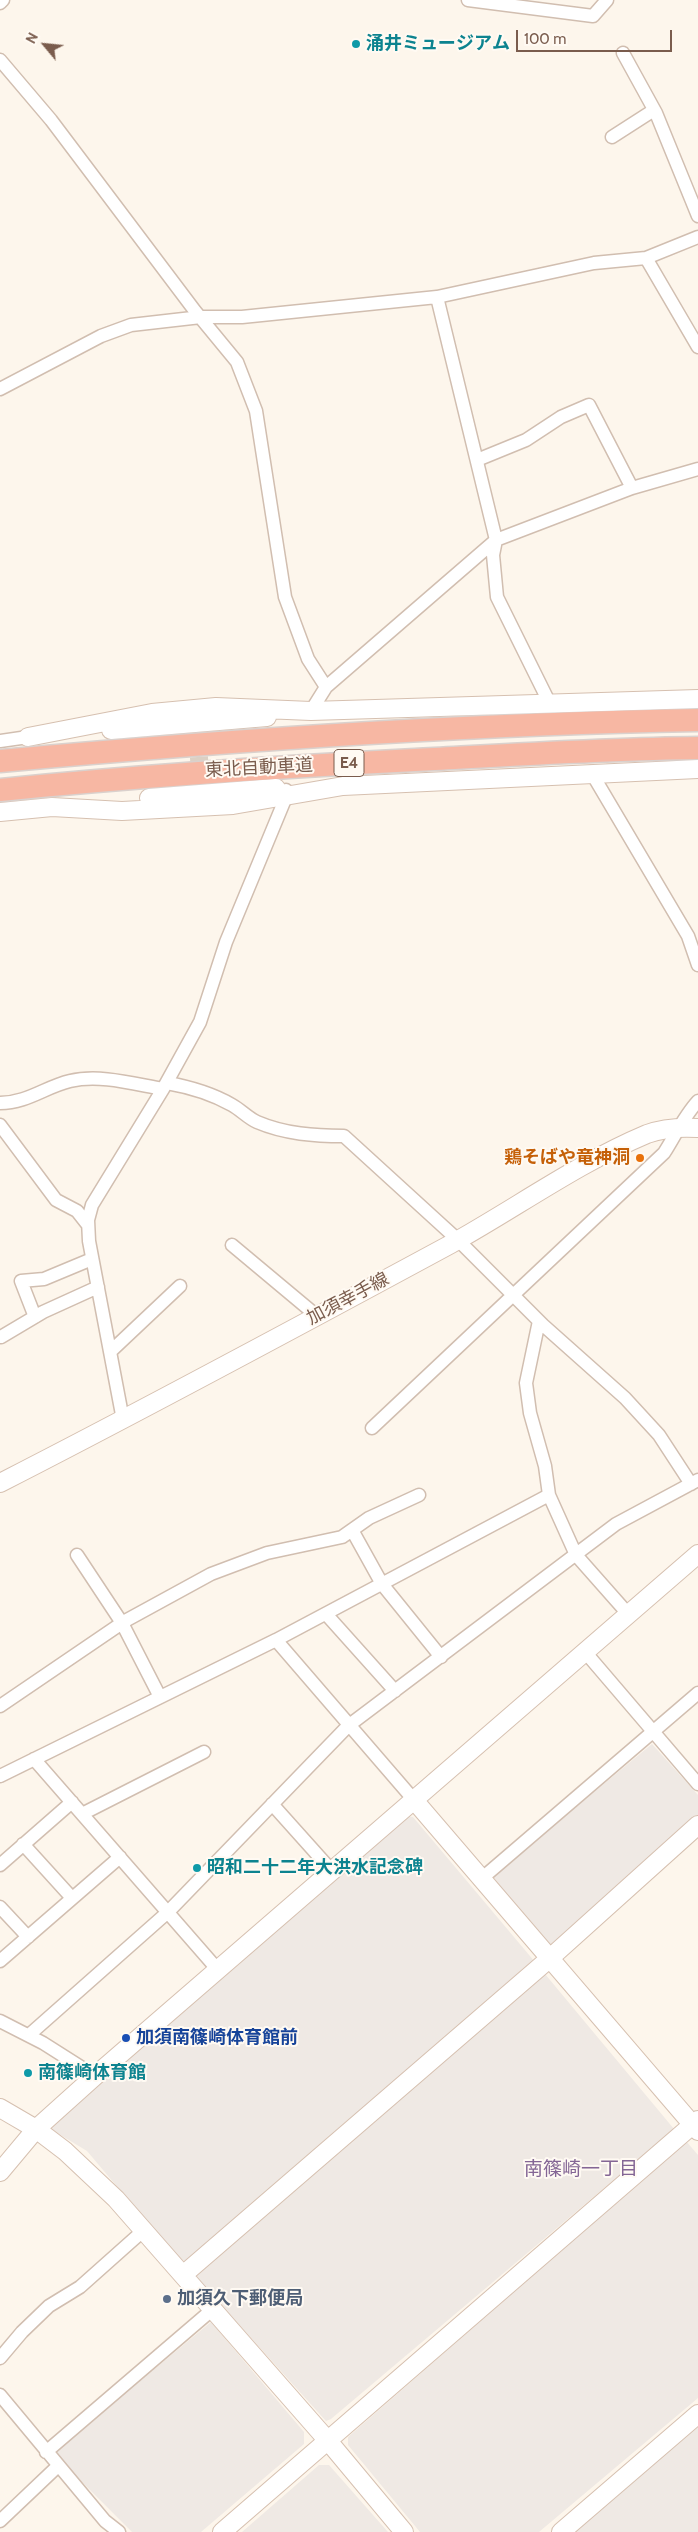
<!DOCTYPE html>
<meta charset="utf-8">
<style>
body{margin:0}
#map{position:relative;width:698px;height:2532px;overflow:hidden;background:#fdf6ec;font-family:Cabin,sans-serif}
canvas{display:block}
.north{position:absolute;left:20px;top:20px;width:50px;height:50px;-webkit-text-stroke:4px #fffaf3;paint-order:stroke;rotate:298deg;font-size:14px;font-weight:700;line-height:20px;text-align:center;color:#7a5c4d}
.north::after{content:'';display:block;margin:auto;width:18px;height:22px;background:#7a5c4d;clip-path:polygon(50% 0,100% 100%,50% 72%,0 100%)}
.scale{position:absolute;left:516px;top:30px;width:156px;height:22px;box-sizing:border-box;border:2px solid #7a5c4d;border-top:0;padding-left:6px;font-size:15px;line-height:18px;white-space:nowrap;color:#7a5c4d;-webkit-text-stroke:4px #fffaf3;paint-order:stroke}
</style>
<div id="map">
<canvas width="698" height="2532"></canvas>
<div class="north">N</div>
<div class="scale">100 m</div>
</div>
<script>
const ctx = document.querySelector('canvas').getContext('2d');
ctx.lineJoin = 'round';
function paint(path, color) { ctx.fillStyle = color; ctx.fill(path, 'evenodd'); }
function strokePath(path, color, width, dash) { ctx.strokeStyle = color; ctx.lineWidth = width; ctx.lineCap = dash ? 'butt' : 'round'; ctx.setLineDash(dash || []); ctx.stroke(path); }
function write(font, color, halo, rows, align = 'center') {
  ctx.font = font + ' Cabin,"Noto Sans JP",sans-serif'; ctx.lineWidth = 4; ctx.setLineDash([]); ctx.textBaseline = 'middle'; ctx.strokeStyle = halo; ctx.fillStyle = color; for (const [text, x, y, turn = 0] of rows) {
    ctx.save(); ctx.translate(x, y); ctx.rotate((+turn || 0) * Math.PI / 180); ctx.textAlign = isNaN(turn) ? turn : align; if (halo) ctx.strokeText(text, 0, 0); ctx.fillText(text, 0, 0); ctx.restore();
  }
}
const industrial = new Path2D(`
 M652 1744 698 1795V1817L546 1954 485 1882Z
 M406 1816 413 1817 535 1962 188 2261 179 2260 87 2151 49 2128Z
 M545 1974 674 2129 331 2419 326 2421 195 2276Z
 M686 2141 698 2155V2398L539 2532H420L348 2445V2437Z
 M211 2322 304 2432V2444L201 2532H132L53 2453Z
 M698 2422V2532H569Z
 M319 2465H329L388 2532H242Z`);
const secondaryTunnel = new Path2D(`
 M197 730 201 786`);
const street = new Path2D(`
 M468 0 593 16 607 0
 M0 3 3 0
 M623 53 656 113 698 216
 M0 60 51 120 195 311 237 362 256 411 285 597 308 659 326 687
 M612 137 654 110
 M646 258 698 347
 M437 297 496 540 493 555 497 597 550 704
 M0 389 101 336 131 325 201 317H242L437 297 594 263 646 258 698 237
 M477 460 526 440 561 417 589 405 632 488
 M311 711 326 687 496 540 632 488 698 469
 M0 741 28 737
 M591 772 688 936 698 965
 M167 1083C190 1087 211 1093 232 1105 241 1110 248 1118 257 1122 285 1134 315 1136 344 1136L458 1240 543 1325 625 1398 659 1435 691 1484
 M0 1103C27 1103 45 1087 70 1081 100 1074 134 1084 163 1089
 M0 1125 56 1200 77 1211 88 1225
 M232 1245 317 1316
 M35 1317 21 1281 44 1279 92 1259
 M539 1321 526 1383 530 1413 545 1466 549 1495 576 1555 629 1615
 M1 1337 43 1312 98 1287
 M110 1352 180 1286
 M123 1420 89 1241 88 1220 92 1205 163 1089 200 1022 226 942 286 797V790
 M372 1428 664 1153C675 1136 684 1116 698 1101
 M352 1530 382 1584 441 1657
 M77 1555 122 1623 160 1697
 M326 1614 395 1691
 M276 1640 414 1800
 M586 1653 698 1784
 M0 1706 125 1621 211 1574 267 1553 342 1537 369 1518 419 1495
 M34 1759 218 1970
 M0 1776 276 1640 549 1495
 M272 1804 332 1871
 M82 1814 204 1752
 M23 1844 72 1898
 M0 1865 72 1802
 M480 1880 698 1693
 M0 1907 28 1937
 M0 1961 120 1857
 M0 2021 43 2043 95 2076
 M29 2035 168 1912 348 1726 616 1524 698 1480
 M0 2358 22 2332 49 2306 80 2287 144 2230
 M0 2395 105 2521 119 2532
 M46 2452 213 2309
 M0 2521 58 2466`);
const secondary = new Path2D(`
 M111 730 267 717
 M28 737 152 713 216 707 311 711 698 699
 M149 798 276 788
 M0 812 52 807 122 811 233 805 343 786 698 769
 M0 1483C151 1406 301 1325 451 1244 516 1208 578 1163 647 1134 663 1128 682 1127 698 1128
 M414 1800 698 2131
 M0 2108 36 2129 65 2151 116 2199 329 2442 404 2532
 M0 2172 36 2129 95 2076 698 1554
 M183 2275 549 1959 698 1825
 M222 2532 698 2120
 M561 2532 698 2414`);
const highway = new Path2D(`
 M0 761C232 740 465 724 698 720
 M0 790C138 776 276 767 415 760 509 755 603 749 698 748`);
const markers = [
 [356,44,5,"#0f9aa8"],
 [640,1158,5,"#e8710a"],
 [197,1868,5,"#0f9aa8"],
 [126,2038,5,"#1a4fb4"],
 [28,2073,5,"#0f9aa8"],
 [167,2299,5,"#5c6f8a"]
];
const shields = [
 [349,763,30]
];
const shieldNames = [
 ["E4",349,763]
];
const cultureNames = [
 ["涌井ミュージアム",366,44],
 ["昭和二十二年大洪水記念碑",207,1868],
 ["南篠崎体育館",38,2073]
];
const streetNames = [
 ["東北自動車道",259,768,-3],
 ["加須幸手線",348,1299,-28]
];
const foodNames = [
 ["鶏そばや竜神洞",630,1158]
];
const transitNames = [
 ["加須南篠崎体育館前",136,2038]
];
const serviceNames = [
 ["加須久下郵便局",177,2299]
];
const neighbourhoodNames = [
 ["南篠崎一丁目",581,2169]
];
paint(industrial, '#efe9e4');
strokePath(secondaryTunnel, '#dcd0c4', 18, [18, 9]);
strokePath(street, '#d1beb0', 15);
strokePath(secondary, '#d6c0b0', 20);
strokePath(highway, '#dad1cd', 25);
strokePath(street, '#fff', 12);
strokePath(secondary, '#fff', 18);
strokePath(highway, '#f7b7a3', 22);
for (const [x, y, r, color] of markers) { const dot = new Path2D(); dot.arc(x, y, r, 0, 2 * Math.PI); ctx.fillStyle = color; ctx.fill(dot); strokePath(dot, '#fffaf3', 2); }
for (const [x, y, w] of shields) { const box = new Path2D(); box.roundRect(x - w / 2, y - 13.5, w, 27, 4); ctx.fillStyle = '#fffaf3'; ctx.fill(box); strokePath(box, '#7a5c4d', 1); }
write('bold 16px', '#7a5c4d', null, shieldNames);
write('bold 18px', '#0d838f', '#fffaf3', cultureNames, 'left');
write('18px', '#7a5c4d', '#fffaf3', streetNames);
write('bold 18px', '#c56008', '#fffaf3', foodNames, 'right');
write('bold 18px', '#164399', '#fffaf3', transitNames, 'left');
write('bold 18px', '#4e5e75', '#fffaf3', serviceNames, 'left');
write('19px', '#846695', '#fffaf3', neighbourhoodNames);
</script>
